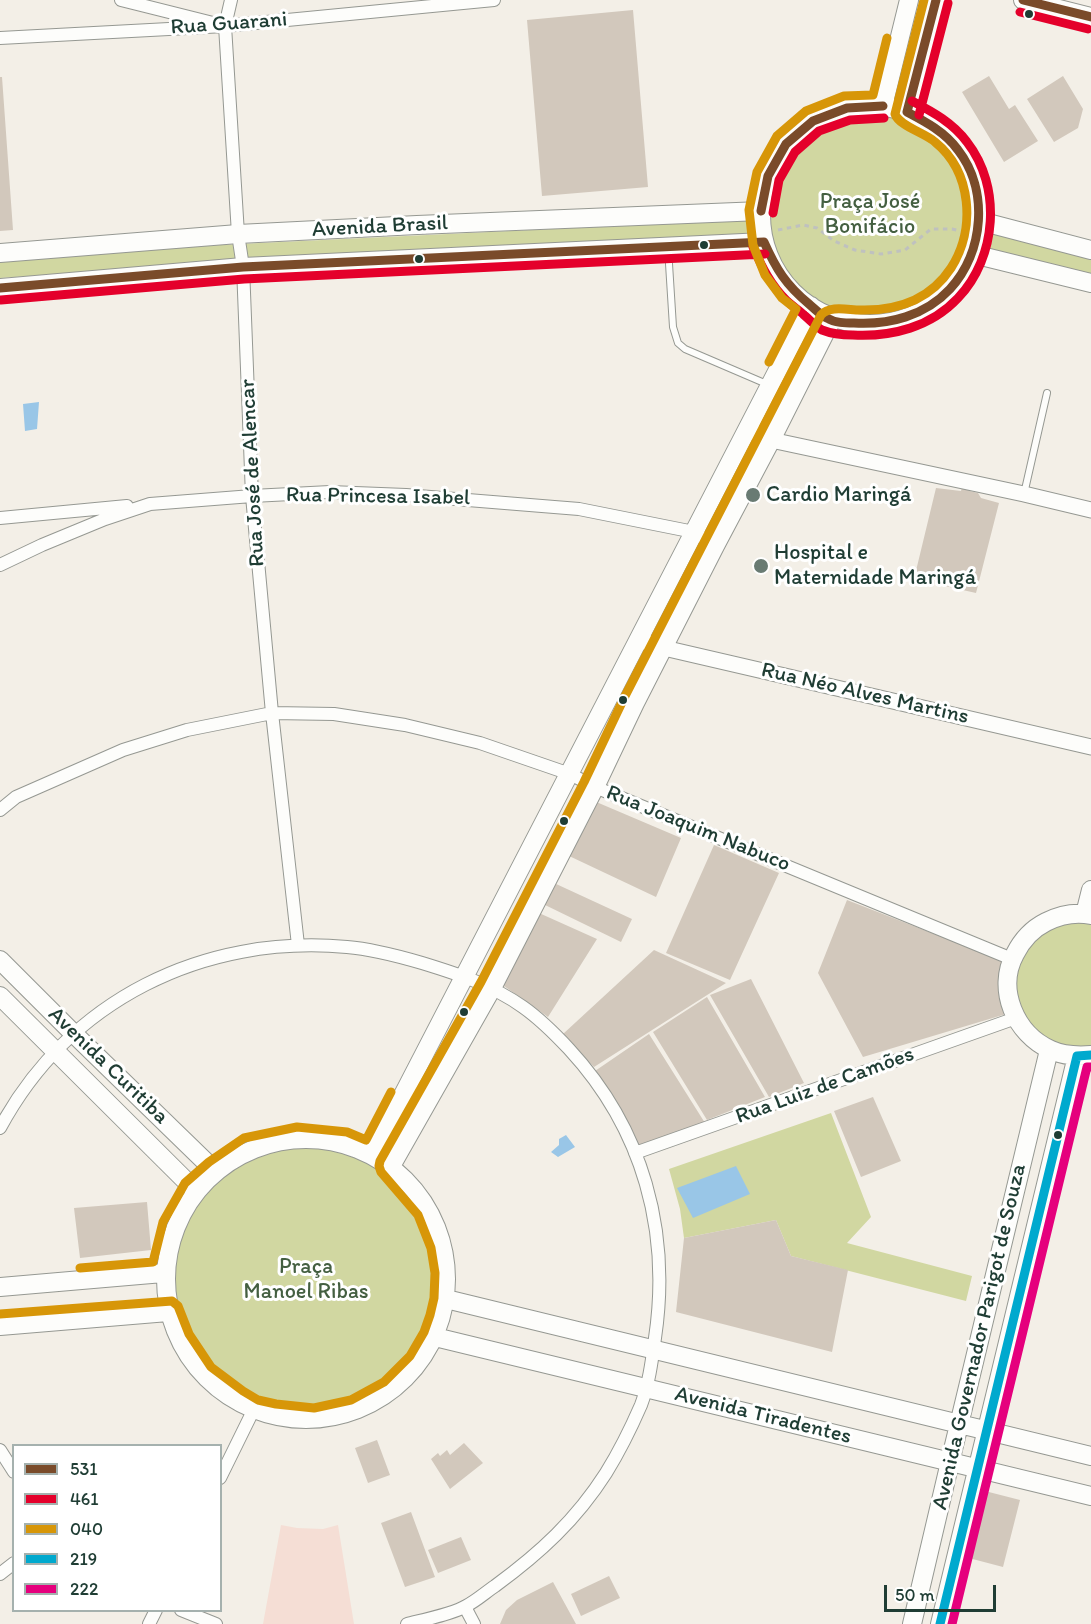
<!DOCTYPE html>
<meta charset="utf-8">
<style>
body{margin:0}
#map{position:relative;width:1091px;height:1624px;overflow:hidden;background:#f3efe7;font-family:Itim,sans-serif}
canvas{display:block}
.legend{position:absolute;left:12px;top:1444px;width:210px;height:168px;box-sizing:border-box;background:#fff;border:2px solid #a5b1ae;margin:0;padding:8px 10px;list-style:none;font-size:18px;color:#1f3d34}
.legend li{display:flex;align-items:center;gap:12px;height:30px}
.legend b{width:30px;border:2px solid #a5b1ae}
.scale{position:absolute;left:884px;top:1585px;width:112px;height:27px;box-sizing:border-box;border:3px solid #1f3d34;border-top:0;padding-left:8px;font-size:18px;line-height:21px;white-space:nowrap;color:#1f3d34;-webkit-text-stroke:4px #fff;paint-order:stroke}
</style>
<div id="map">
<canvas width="1091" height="1624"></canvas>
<ul class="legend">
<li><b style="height:8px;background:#7a4b2a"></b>531</li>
<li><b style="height:8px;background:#e4002b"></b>461</li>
<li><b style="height:8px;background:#d79608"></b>040</li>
<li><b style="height:8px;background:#00a9ce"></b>219</li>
<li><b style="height:8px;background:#e5007d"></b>222</li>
</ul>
<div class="scale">50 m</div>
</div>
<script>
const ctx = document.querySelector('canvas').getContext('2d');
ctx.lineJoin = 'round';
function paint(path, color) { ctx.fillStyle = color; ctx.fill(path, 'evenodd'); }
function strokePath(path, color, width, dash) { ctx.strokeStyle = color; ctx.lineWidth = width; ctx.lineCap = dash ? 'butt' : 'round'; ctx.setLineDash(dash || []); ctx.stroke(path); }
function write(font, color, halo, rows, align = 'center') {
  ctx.font = font + ' Itim,sans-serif'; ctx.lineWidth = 6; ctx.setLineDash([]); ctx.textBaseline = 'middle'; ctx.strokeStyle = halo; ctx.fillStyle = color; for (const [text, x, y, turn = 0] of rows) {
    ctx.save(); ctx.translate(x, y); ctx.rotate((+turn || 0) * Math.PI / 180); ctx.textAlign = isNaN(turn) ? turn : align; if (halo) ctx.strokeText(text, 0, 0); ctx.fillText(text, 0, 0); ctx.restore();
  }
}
const built = new Path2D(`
 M281 1525 297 1528 323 1529 338 1525 354 1624H263Z`);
const green = new Path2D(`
 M883 106C891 108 899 109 906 111 943 124 972 159 979 198 980 205 979 214 980 221L1091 258V277L973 254 960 278 942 297 919 312 894 321 867 323 831 321 823 316 791 290 775 269 764 242 242 262 0 278V257L239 244 760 219C762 165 793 123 845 108 857 105 871 106 883 106Z
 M1091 915V1055L1034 1041 1007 989 1029 934Z
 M831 1113 871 1217 847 1243 972 1276 966 1301 791 1256 776 1220 684 1238 680 1209 669 1169Z
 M166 1279a140 140 0 1 1 280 0a140 140 0 1 1-280 0Z`);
const water = new Path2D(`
 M39 402 37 429 25 431 23 404Z
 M566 1135 575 1147 558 1157 551 1152 559 1145V1139Z
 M736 1166 750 1194 693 1218 677 1188Z`);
const building = new Path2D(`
 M633 10 648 187 542 196 527 20Z
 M989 76 1009 109 1015 105 1038 141 1004 162 962 92Z
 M1063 76 1083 109 1078 128 1054 142 1027 99Z
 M0 77H2L13 230 0 231Z
 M962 487 970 488V491L978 493 981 498 999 503 976 593 914 579 936 488 961 491Z
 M594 801 681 838 656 897 567 855Z
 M714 845 779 873 730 980 666 953Z
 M554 883 632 919 621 942 543 904Z
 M847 900 1006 962V1014L863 1057 818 973Z
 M539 913 597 939 548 1017 501 984Z
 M654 950 726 983 594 1067 563 1034Z
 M751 979 804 1083 769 1097 710 995Z
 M707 997 765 1097 707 1120 653 1032Z
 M649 1034 705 1123 636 1148 595 1071Z
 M873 1097 901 1161 861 1177 834 1111Z
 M147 1202 151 1250 80 1258 74 1208Z
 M776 1220 791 1256 848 1270 832 1352 676 1312 684 1238Z
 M377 1440 390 1475 368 1483 355 1448Z
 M464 1443 483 1463 450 1489 431 1459 438 1453 440 1456 447 1450 450 1455Z
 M981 1490 1020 1500 1003 1567 965 1557Z
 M411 1512 435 1577 405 1587 381 1523Z
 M461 1537 471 1560 438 1573 428 1550Z
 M609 1576 620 1598 581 1616 571 1594Z
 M553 1582 576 1624H500L506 1610 517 1600Z`);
const path = new Path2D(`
 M778 230 803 225 817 228 834 241 855 250 881 254 905 250 931 229H952L960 231
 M967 231H960L967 239`);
const service = new Path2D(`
 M668 248 673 327 678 343 685 349 769 385
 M1024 494 1047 393`);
const minor = new Path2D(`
 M121 0 213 23
 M231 0 225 26 238 234 243 267 252 496 272 713 298 945
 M0 38 225 26 494 0
 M0 518 127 506
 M0 565 42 545 105 519 150 504 252 496 330 492 406 495 579 509 694 532 715 546
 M0 810 16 797 123 750 187 730 272 713 334 714 405 725 480 743 570 774 595 787 1012 959
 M0 1128C69 1000 203 934 347 947 373 949 398 956 422 963 458 974 492 985 523 1007 540 1019 555 1034 569 1049 643 1129 671 1231 655 1338 652 1360 649 1384 641 1405 631 1428 619 1452 606 1473 576 1520 540 1553 495 1586 486 1592 476 1601 466 1606 453 1614 423 1620 407 1624
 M635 1153 1016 1018
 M0 1450 14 1472
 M220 1478 253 1411
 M0 1574 14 1563
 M465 1607 474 1624
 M181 1610 216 1624
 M149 1624 156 1610`);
const tertiary = new Path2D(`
 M748 429 771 440 1024 494 1091 510
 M639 640 664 648 1091 747`);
const secondary = new Path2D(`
 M1023 0 1091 17
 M883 106 909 0
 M761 215a109 109 0 1 1 218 0a109 109 0 1 1-218 0Z
 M907 112 936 0
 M980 221 1091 250
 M0 253 238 234 417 225 761 211
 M973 254 1091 283
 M0 288 243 267 764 242
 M1085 914 1091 890
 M1091 915C1076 912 1060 915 1046 922 1032 929 1022 940 1015 954 996 989 1015 1034 1051 1050 1064 1056 1077 1056 1091 1055
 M0 960 73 1033 216 1172
 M0 996 195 1190
 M166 1279a140 140 0 1 1 280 0a140 140 0 1 1-280 0Z
 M372 1155 811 306
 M391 1166 492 988 595 787 635 703 715 546 771 440 831 321
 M0 1287 163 1273
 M446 1299 1091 1456
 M0 1326 168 1312
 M435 1337 1091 1496
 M912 1624 950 1462 1049 1050
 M940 1624 1077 1056`);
const bus1 = new Path2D(`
 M1023 0 1091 17
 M907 112 936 0
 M761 211 768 176 786 144 813 121 847 108 883 106
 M764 242C776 269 786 285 809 304 815 309 820 315 827 318 835 323 845 323 854 323 889 325 925 316 950 289 984 252 989 190 958 150 945 132 926 122 907 112
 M0 288 243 267 764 242`);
const bus2 = new Path2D(`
 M1020 12 1088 29
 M919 115 948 3
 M773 213 779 180 795 152 819 131 850 120 884 118
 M753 247C762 267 771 286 787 301 792 306 799 310 804 315 810 320 815 326 822 330 832 334 843 335 853 335 892 337 931 327 958 298 997 257 1002 187 967 142 953 123 933 112 912 101
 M1 300 244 279 765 254`);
const bus3 = new Path2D(`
 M769 362 796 309 782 298 765 275 753 245 749 210 757 172 777 136 806 111 844 96 873 95 887 38
 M80 1268 153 1262 163 1222 185 1183 209 1162 244 1138 297 1127 347 1132 366 1140 391 1092
 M0 1314 172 1301 178 1306 189 1334 211 1367 243 1391 258 1400 276 1404 314 1408 351 1400 384 1382 410 1356 424 1332 430 1315 434 1298 435 1273 431 1248 418 1215 381 1172 379 1166 380 1161 481 982 584 782 624 698 821 315C830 305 848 310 860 310 897 311 930 300 951 268 976 229 972 172 935 142 925 133 899 126 895 114L924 0`);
const bus4 = new Path2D(`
 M940 1624 1077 1056 1091 1055`);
const bus5 = new Path2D(`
 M952 1624 1087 1067H1091`);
const markers = [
 [1029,14,5,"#1f3d34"],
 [704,245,5,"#1f3d34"],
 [419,259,5,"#1f3d34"],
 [753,495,8,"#697b73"],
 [761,566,8,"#697b73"],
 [623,700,5,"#1f3d34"],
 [564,821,5,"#1f3d34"],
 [464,1012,5,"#1f3d34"],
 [1058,1135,5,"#1f3d34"]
];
const streetNames = [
 ["Rua Guarani",229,24,-4],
 ["Avenida Brasil",380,227,-3],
 ["Rua José de Alencar",253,473,-93],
 ["Rua Princesa Isabel",378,497,1],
 ["Rua Néo Alves Martins",865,694,13],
 ["Rua Joaquim Nabuco",698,829,22],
 ["Avenida Curitiba",108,1066,44],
 ["Rua Luiz de Camões",825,1086,-20],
 ["Avenida Governador Parigot de Souza",980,1337,-77],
 ["Avenida Tiradentes",763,1416,14]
];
const parkNames = [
 ["Praça José",870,202],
 ["Bonifácio",870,227],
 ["Praça",306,1267],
 ["Manoel Ribas",306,1292]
];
const poiNames = [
 ["Cardio Maringá",766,495],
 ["Hospital e",774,553],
 ["Maternidade Maringá",774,578]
];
paint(built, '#f5ded5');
paint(green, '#d1d7a1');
paint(water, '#99c6e7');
paint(building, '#d2c8bc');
strokePath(service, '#959892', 8);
strokePath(minor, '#959892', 14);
strokePath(tertiary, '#959892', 17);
strokePath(secondary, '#959892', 20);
strokePath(path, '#bfc1bf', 3, [4.5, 4.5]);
strokePath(service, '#fdfdfb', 6);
strokePath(minor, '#fdfdfb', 12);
strokePath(tertiary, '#fdfdfb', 15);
strokePath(secondary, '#fdfdfb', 18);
strokePath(bus1, '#7a4b2a', 9);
strokePath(bus2, '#e4002b', 9);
strokePath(bus3, '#d79608', 9);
strokePath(bus4, '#00a9ce', 9);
strokePath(bus5, '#e5007d', 9);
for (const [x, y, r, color] of markers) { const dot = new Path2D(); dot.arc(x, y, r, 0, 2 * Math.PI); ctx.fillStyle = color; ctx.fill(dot); strokePath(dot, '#fff', 2); }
write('22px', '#1f3d34', '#fff', streetNames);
write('22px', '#445f41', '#fff', parkNames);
write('22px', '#1f3d34', '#fff', poiNames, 'left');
</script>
